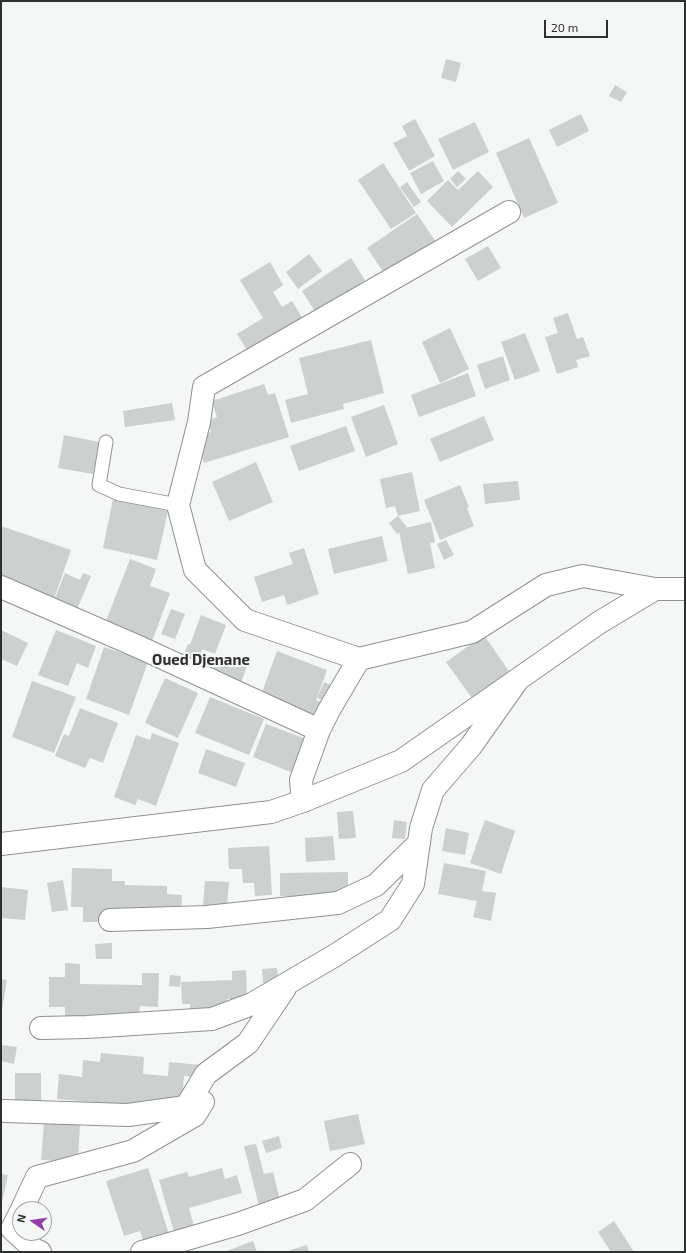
<!DOCTYPE html>
<style>
body{margin:0}
#map{position:relative;width:686px;height:1253px;overflow:hidden;background:#f4f7f5;font-family:"Exo 2",sans-serif}
canvas{display:block}
.frame{position:absolute;inset:0;border:2px solid #2e2f2f;pointer-events:none}
.north{position:absolute;left:12px;top:1201px;width:40px;height:40px;box-sizing:border-box;background:#f4f7f5;border:1px solid #a5a7a6;border-radius:50%;rotate:283deg;font-size:11px;font-weight:700;line-height:16px;text-align:center;color:#2e2f2f}
.north::after{content:'';display:block;margin:auto;width:14px;height:18px;background:#933eab;clip-path:polygon(50% 0,100% 100%,50% 72%,0 100%)}
.scale{position:absolute;left:544px;top:20px;width:64px;height:18px;box-sizing:border-box;border:2px solid #2e2f2f;border-top:0;padding-left:5px;font-size:12px;line-height:14px;white-space:nowrap;color:#2e2f2f;-webkit-text-stroke:3px #f4f7f5;paint-order:stroke}
</style>
<div id="map">
<canvas width="686" height="1253"></canvas>
<div class="frame"></div>
<div class="north">N</div>
<div class="scale">20 m</div>
</div>
<script>
const ctx = document.querySelector('canvas').getContext('2d');
ctx.lineJoin = 'round';
function paint(path, color) { ctx.fillStyle = color; ctx.fill(path, 'evenodd'); }
function strokePath(path, color, width, dash) { ctx.strokeStyle = color; ctx.lineWidth = width; ctx.lineCap = dash ? 'butt' : 'round'; ctx.setLineDash(dash || []); ctx.stroke(path); }
function write(font, color, halo, rows, align = 'center') {
  ctx.font = font + ' "Exo 2",sans-serif'; ctx.lineWidth = 4; ctx.setLineDash([]); ctx.textBaseline = 'middle'; ctx.strokeStyle = halo; ctx.fillStyle = color; for (const [text, x, y, turn = 0] of rows) {
    ctx.save(); ctx.translate(x, y); ctx.rotate((+turn || 0) * Math.PI / 180); ctx.textAlign = isNaN(turn) ? turn : align; if (halo) ctx.strokeText(text, 0, 0); ctx.fillText(text, 0, 0); ctx.restore();
  }
}
const building = new Path2D(`
 M446 59 461 63 456 82 441 78Z
 M615 85 627 92 621 102 609 96Z
 M581 114 589 131 557 147 549 130Z
 M415 119 435 156 409 171 393 143 407 136 402 126Z
 M475 122 489 152 453 170 438 139Z
 M529 138 558 203 524 218 496 153Z
 M433 161 444 181 421 194 410 173Z
 M383 163 416 213 391 229 358 180Z
 M458 171 466 179 457 187 450 179Z
 M478 171 493 187 452 227 427 201 448 180 458 190Z
 M407 182 421 202 414 207 400 187Z
 M417 214 436 242 386 276 367 248Z
 M488 246 501 268 478 281 465 259Z
 M309 254 322 271 298 289 286 272Z
 M351 258 365 280 316 313 302 291Z
 M270 262 283 285 273 292 282 307 292 301 305 322 250 355 237 334 263 318 240 280Z
 M568 313 577 339 583 337 590 356 576 360 578 367 557 374 545 337 558 333 553 318Z
 M450 328 469 369 440 383 422 342Z
 M525 333 540 371 515 380 501 342Z
 M371 340 384 393 343 404 344 409 291 423 285 400 308 394 299 358Z
 M503 356 510 380 485 389 477 365Z
 M468 373 476 396 419 417 411 395Z
 M264 384 268 395 275 393 289 437 204 463 196 437 211 432 207 421 217 417 212 401Z
 M172 403 175 420 125 427 123 411Z
 M384 405 398 444 366 457 351 417Z
 M484 416 494 440 440 462 430 439Z
 M346 426 355 451 299 471 290 446Z
 M64 435 99 442 93 474 58 468Z
 M256 462 273 502 229 521 212 482Z
 M412 472 420 511 398 516 395 506 386 508 380 479Z
 M518 481 520 500 485 504 483 484Z
 M460 485 469 507 467 508 474 526 440 540 424 500Z
 M113 499 168 511 157 560 103 548Z
 M398 516 407 527 405 528 431 522 435 542 430 543 435 568 408 574 399 532 397 534 389 523Z
 M1 526 71 550 54 599 2 581 3 575 1 574Z
 M382 536 388 561 334 574 328 549Z
 M446 540 454 555 444 560 437 544Z
 M304 548 319 594 287 605 284 595 262 602 254 577 293 564 289 553Z
 M130 559 156 569 150 586 170 593 151 644 104 626Z
 M65 573 80 580 83 573 91 576 76 612 53 603Z
 M171 609 185 614 175 639 161 634Z
 M201 615 226 625 215 654 202 649 197 664 182 659 188 644 190 645Z
 M1 630 28 643 17 666 1 659Z
 M56 630 96 646 88 668 77 663 68 686 38 675Z
 M484 635 511 674 474 701 446 662Z
 M104 647 148 662 129 715 86 699Z
 M277 651 327 670 316 700 321 702 316 716 261 695Z
 M218 656 247 666 240 685 211 674Z
 M165 678 198 693 178 738 145 723Z
 M32 681 76 697 54 753 12 737Z
 M324 682 333 686 326 702 317 698Z
 M210 697 264 719 249 755 195 733Z
 M80 708 118 723 103 763 90 758 85 768 55 756 64 734 69 736Z
 M266 724 306 739 293 773 253 757Z
 M152 733 179 743 156 806 138 799 135 805 114 797 136 735 150 740Z
 M206 749 245 763 236 787 198 773Z
 M353 811 356 838 339 839 337 812Z
 M394 820 407 822 405 839 392 838Z
 M485 820 515 831 501 874 470 863Z
 M446 828 469 833 465 855 442 851Z
 M333 836 335 860 306 862 305 838Z
 M269 846 272 895 255 896 254 883H243L242 869H229L228 848Z
 M444 863 486 871 482 891 496 893 491 921 473 917 477 901 438 894Z
 M72 868 112 869V881H125V885L167 886V894L182 895 181 916 116 922H83V907H71Z
 M348 872V902L304 896H280V873Z
 M63 880 68 910 52 912 47 883Z
 M205 881 229 882 227 908 203 906Z
 M1 887 28 890 25 920 1 918Z
 M112 943V959H96L95 944Z
 M65 963 80 964V984L142 985V973H159L158 1007 140 1006 139 1017 65 1016V1007H49V977H65Z
 M277 968 278 983H263L262 969Z
 M246 970 247 999H227V1009L190 1011V1004H182L181 982 232 980V971Z
 M170 975 181 976 180 987 169 986Z
 M1 979 7 980 2 1010H1Z
 M2 1045 17 1047 14 1064 1 1061Z
 M101 1053 144 1057 143 1074 168 1076 169 1062 200 1065 198 1077 184 1076 181 1110 57 1099 59 1074 82 1077 83 1060 100 1062Z
 M15 1073H41V1108L15 1109Z
 M358 1114 365 1144 330 1151 324 1121Z
 M44 1121 80 1123 78 1162 41 1160Z
 M279 1136 282 1148 266 1153 262 1141Z
 M256 1144 264 1174 273 1172 282 1208 261 1214 244 1146Z
 M148 1168 172 1244 147 1252 140 1231 124 1236 106 1181Z
 M222 1168 225 1179 237 1175 242 1193 189 1208 196 1234 176 1239 159 1180 187 1172 189 1177Z
 M1 1174 8 1175 2 1202H1Z
 M614 1221 634 1252H611L598 1232Z
 M253 1241 257 1252H224Z
 M307 1245 309 1252H289L288 1251Z`);
const lane = new Path2D(`
 M106 442 99 485 119 494 178 505`);
const street = new Path2D(`
 M509 212 204 387 199 422 178 505 195 570 245 620 359 659 472 632 546 585 583 576 655 589
 M1 587 139 647 319 730
 M303 801 301 780 319 730 329 710 359 659
 M110 920 207 917 338 903 376 885 419 843
 M41 1028 87 1027 212 1019 252 1004 334 956 390 920 413 884 421 828 433 790 471 746 517 681
 M4 1111 128 1115 186 1107 206 1074 248 1043 285 988
 M22 1209 37 1177 133 1151 195 1115 203 1102
 M20 1213 12 1229 35 1250 40 1252
 M142 1252 238 1224 305 1200 350 1164`);
const secondary = new Path2D(`
 M1 844 271 812 303 801 401 761 600 622 655 589H685`);
const quarterNames = [
 ["Oued Djenane",201,660]
];
paint(building, '#ccd0ce');
strokePath(lane, '#8f9290', 15);
strokePath(street, '#8f9290', 24);
strokePath(secondary, '#8f9290', 24);
strokePath(lane, '#fff', 13);
strokePath(street, '#fff', 22);
strokePath(secondary, '#fff', 22);
write('bold 15px', '#2e2f2f', '#f4f7f5', quarterNames);
</script>
